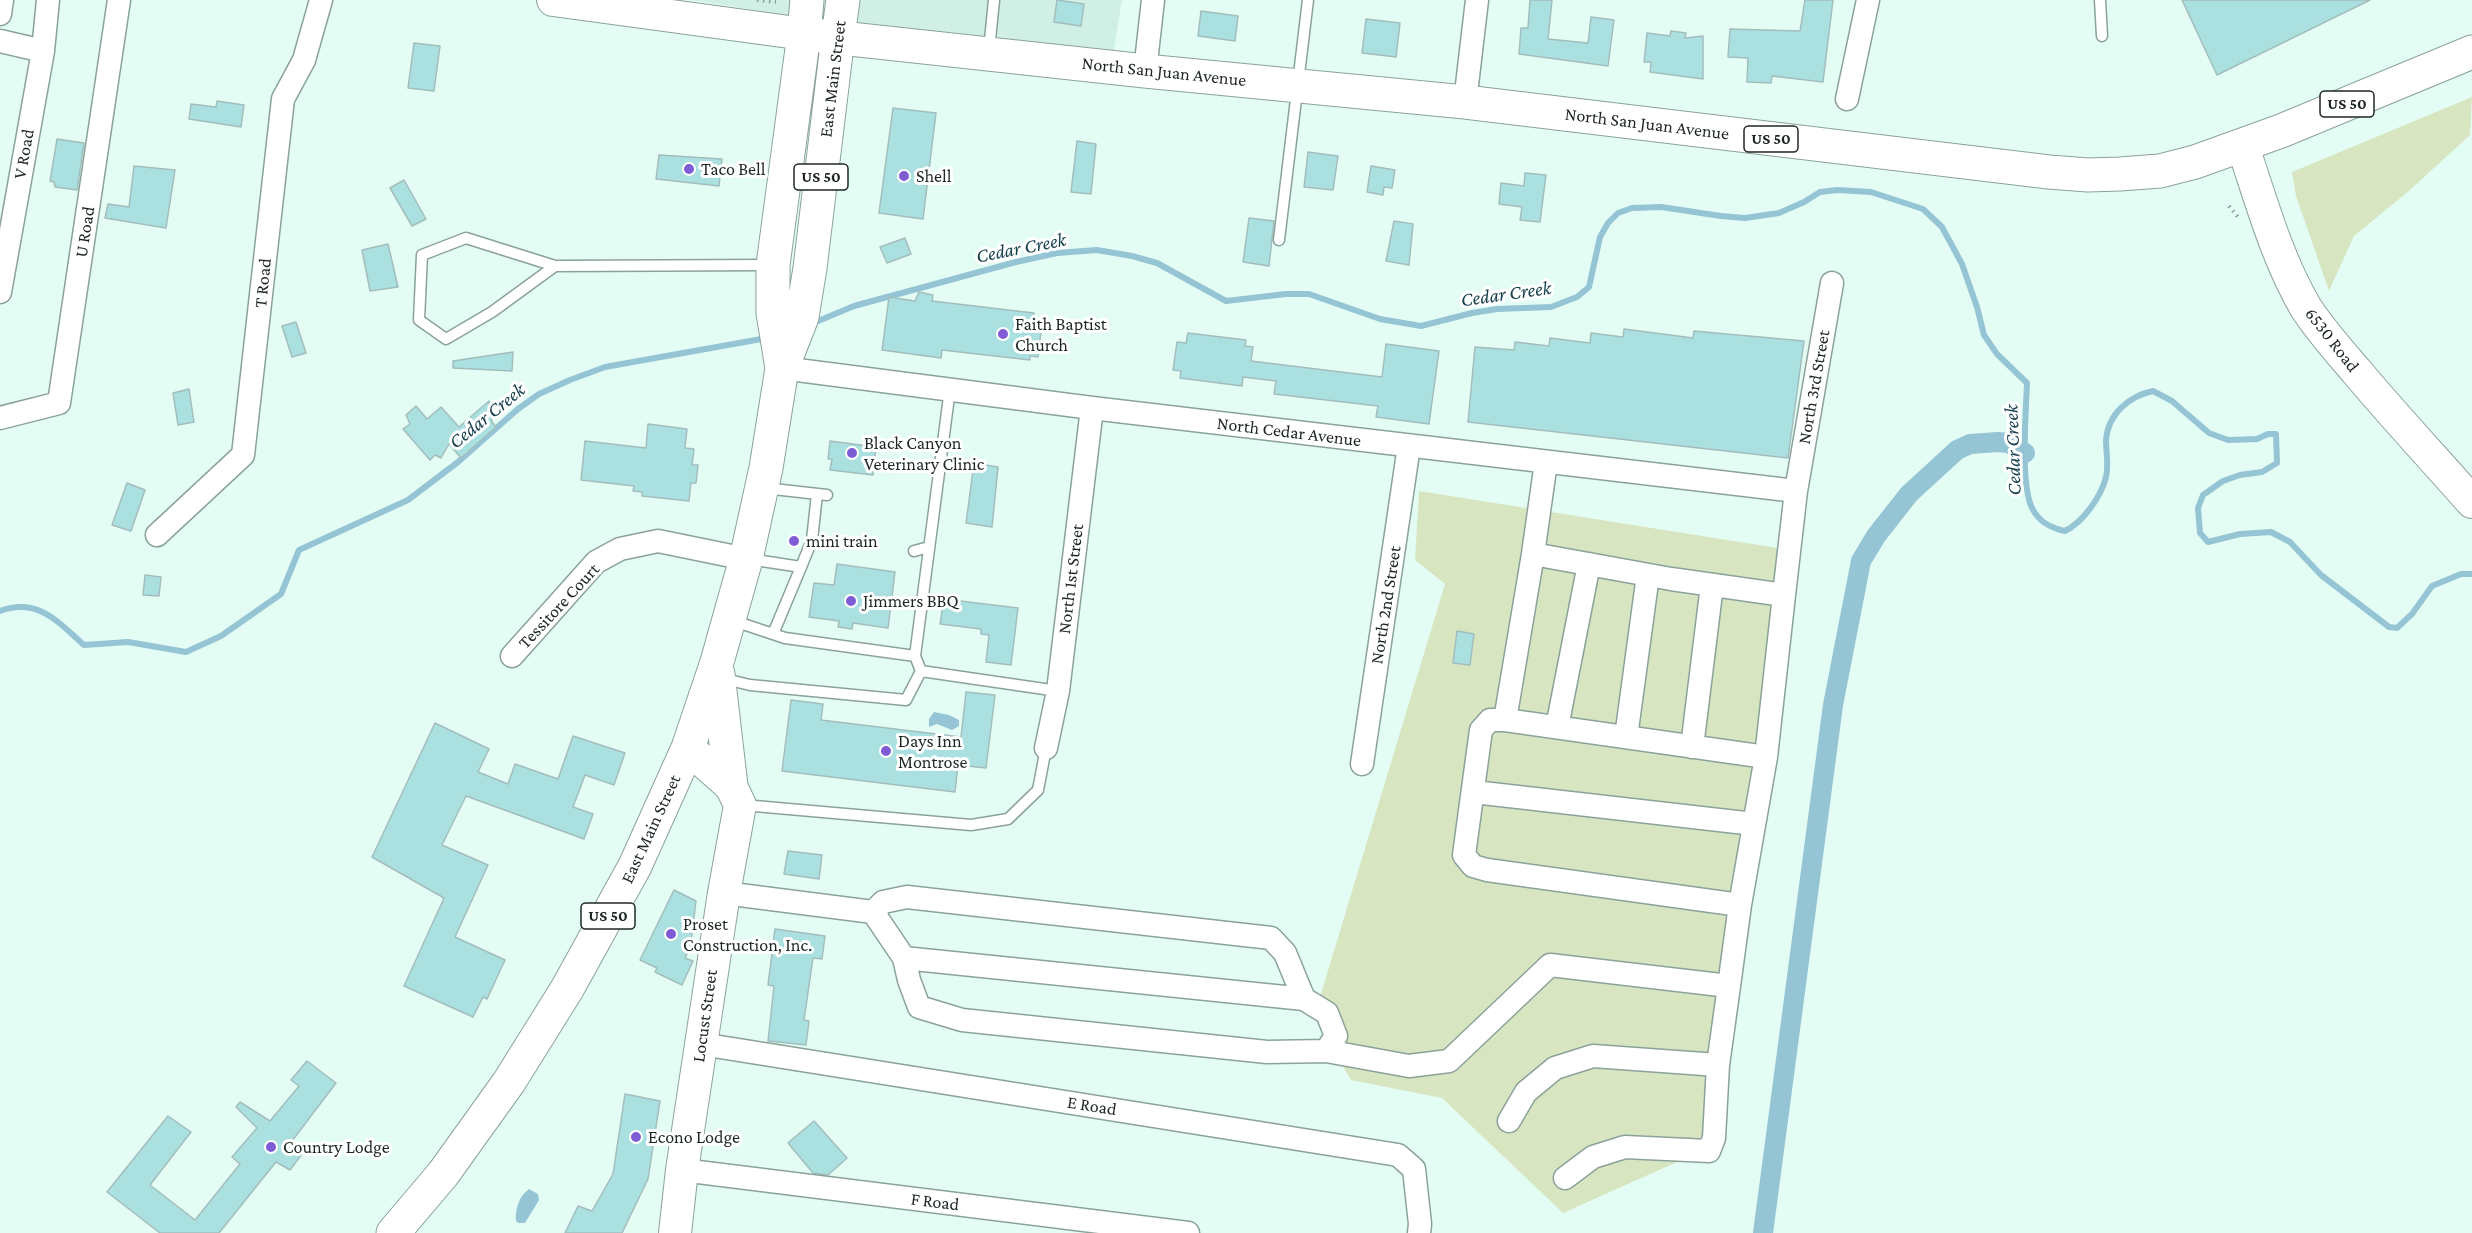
<!DOCTYPE html>
<style>
body{margin:0}
canvas{display:block;background:#e4fdf4}
</style>
<canvas width="2472" height="1233"></canvas>
<script>
const ctx = document.querySelector('canvas').getContext('2d');
ctx.lineJoin = 'round';
function paint(path, color) { ctx.fillStyle = color; ctx.fill(path, 'evenodd'); }
function strokePath(path, color, width, dash) { ctx.strokeStyle = color; ctx.lineWidth = width; ctx.lineCap = dash ? 'butt' : 'round'; ctx.setLineDash(dash || []); ctx.stroke(path); }
function write(font, color, halo, rows, align = 'center') {
  ctx.font = font + ' "Crimson Pro",serif'; ctx.lineWidth = 6; ctx.setLineDash([]); ctx.textBaseline = 'middle'; ctx.strokeStyle = halo; ctx.fillStyle = color; for (const [text, x, y, turn = 0] of rows) {
    ctx.save(); ctx.translate(x, y); ctx.rotate((+turn || 0) * Math.PI / 180); ctx.textAlign = isNaN(turn) ? turn : align; if (halo) ctx.strokeText(text, 0, 0); ctx.fillText(text, 0, 0); ctx.restore();
  }
}
const built = new Path2D(`
 M692 0H1122L1111 67Z`);
const green = new Path2D(`
 M2472 97 2470 135 2410 190 2354 236 2329 291 2296 196 2292 172Z
 M1419 491 1784 549 1706 1149 1563 1213 1442 1098 1351 1080 1314 1017 1445 584 1415 560Z`);
const water = new Path2D(`
 M934 712 949 715 959 720V726L952 730 937 724 929 727V719Z
 M529 1189 538 1194 539 1200 525 1223H518L516 1221C515 1209 519 1196 529 1189Z`);
const stream = new Path2D(`
 M811 324 854 306 1016 262 1057 253 1097 250 1132 256 1157 263 1226 301 1286 294H1309L1380 319 1421 326 1472 313 1497 309 1551 307 1577 297 1589 287 1600 237 1608 223 1618 213 1632 208 1661 207 1721 216 1745 218 1779 213 1804 202 1820 192 1837 190 1871 192 1923 209 1942 227 1962 264 1977 307 1984 335 1997 354 2027 383C2026 413 2020 483 2032 508 2039 522 2050 528 2065 531 2083 522 2101 497 2106 477 2109 465 2106 453 2106 440 2108 414 2129 396 2153 391L2172 401 2209 433 2228 440 2257 439 2268 434H2276L2277 463 2262 472 2240 475 2223 481 2203 495 2198 508 2200 533 2208 542 2240 534 2271 532 2290 542 2321 575 2389 627 2397 628 2412 614 2432 586 2461 574H2472
 M0 611C38 597 58 622 84 645L128 642 186 652 221 636 281 594 299 550 408 500 458 462 518 409 539 394 570 380 605 367 767 338`);
const canal = new Path2D(`
 M1763 1233 1833 705 1861 561 1876 536 1909 494 1957 450 1970 444 1998 442 2009 443 2025 453`);
const building = new Path2D(`
 M1057 0 1084 4 1081 26 1054 22Z
 M1530 0H1552L1548 39 1588 43 1591 17 1614 20 1608 66 1519 54 1521 28H1528Z
 M1805 0H1833L1823 82 1772 76 1771 83 1747 82 1748 58 1728 57 1730 29 1800 31Z
 M2182 0H2370L2217 75Z
 M1201 11 1238 16 1235 41 1198 36Z
 M1366 19 1400 23 1396 57 1362 53Z
 M1671 31 1686 33 1685 38 1703 36V79L1650 72 1651 62H1644L1647 33 1670 36Z
 M414 43 440 46 434 91 408 88Z
 M217 101 244 105 241 127 189 119 191 104 216 107Z
 M893 108 936 113 923 219 879 213Z
 M57 139 84 143 77 190 55 187 54 182 50 181Z
 M1077 141 1096 144 1091 194 1071 192Z
 M1308 152 1338 156 1333 190 1304 187Z
 M659 155 722 159 719 186 656 179Z
 M134 166 175 170 166 228 105 218 108 204 129 207Z
 M1371 166 1395 170 1392 188 1384 187 1383 195 1367 192Z
 M1525 173 1546 175 1540 222 1520 220 1522 207 1499 204 1501 183 1524 186Z
 M404 180 426 219 412 226 390 188Z
 M1249 218 1274 221 1269 266 1243 262Z
 M1394 221 1413 224 1409 265 1386 261Z
 M905 238 911 254 887 263 880 247Z
 M388 244 398 287 370 291 362 250Z
 M919 292 933 295 932 301 1034 313 1033 321 1042 323 1038 357 1030 356V360L942 350 941 358 882 350 889 297 915 301Z
 M296 322 306 353 292 357 282 326Z
 M1624 329 1693 338 1694 331 1804 341 1788 458 1468 422 1475 347 1514 350 1515 342 1549 346 1550 338 1590 343 1591 333 1623 337Z
 M1188 333 1246 340 1245 346 1253 347 1251 361 1382 377 1386 344 1439 351 1429 424 1376 417 1378 406 1274 394 1276 381 1243 377 1242 386 1180 378 1181 371 1173 370 1177 342 1186 343Z
 M513 352 512 371 453 368V361Z
 M189 389 194 422 178 425 173 393Z
 M489 401 492 422 496 427 461 458 449 444 441 458 435 455 430 460 403 429 410 424 406 415 416 406 427 419 441 407 459 427Z
 M648 424 687 429 685 448 694 449 692 465H698L696 483H691L689 501 642 496V492L633 491 634 486 581 480 585 441 646 448Z
 M830 441 876 447 873 475 830 470 832 459H828Z
 M974 463 998 467 992 527 966 523Z
 M127 483 145 490 131 531 112 525Z
 M837 564 895 572 888 628 853 623 852 629 838 627 839 621 809 617 814 583 834 585Z
 M145 575 161 577 159 596 143 595Z
 M944 599 1018 608 1011 665 986 662 989 635 981 634V629L940 624Z
 M1457 631 1474 634 1470 665 1453 663Z
 M966 692 995 695 986 768 958 765 955 792 782 771 791 700 823 704 821 720 961 737Z
 M435 723 489 749 478 772 508 784 515 764 558 779 573 736 625 753 614 785 585 775 573 807 593 814 584 839 466 796 442 845 488 865 455 937 505 960 487 999 483 997 473 1017 404 986 444 898 372 857Z
 M788 851 822 855 819 879 784 874Z
 M674 890 696 901 691 941 693 942 685 958 693 961 682 985 655 972 657 968 640 960Z
 M775 929 825 936 822 959 813 958 804 1020 809 1021 806 1045 768 1041 774 986 768 985Z
 M307 1061 336 1083 292 1141 305 1150 290 1170 276 1162 219 1233H160L107 1192 168 1116 191 1132 150 1185 195 1220 240 1164 232 1157 257 1128 236 1107 240 1102 270 1121 299 1086 291 1080Z
 M625 1094 660 1101 648 1179 622 1233H565L578 1206 592 1211 613 1174Z
 M814 1121 847 1158 828 1175 813 1173 788 1143Z`);
const path = new Path2D(`
 M757 0 776 2
 M2229 206 2238 217`);
const lane = new Path2D(`
 M2100 0 2102 36
 M989 50 994 0
 M1279 240 1308 0
 M555 266 492 312 446 339 419 320 422 255 466 238 555 266 768 265
 M764 488 827 495
 M812 540 817 494
 M914 551 929 547
 M749 559 801 567 812 540 823 542
 M731 620 785 638 915 656
 M773 634 801 567
 M921 671 915 656 950 389
 M721 678 750 685 906 700 921 671 1058 691
 M743 805 971 825 1008 819 1038 790 1046 748`);
const street = new Path2D(`
 M0 14 2 0
 M0 41 43 51
 M1145 71 1153 0
 M1847 99 1868 0
 M1465 102 1477 0
 M0 292 43 51 48 0
 M782 368 1092 408 1796 491
 M0 418 59 403 119 0
 M157 535 243 455 283 99 304 60 321 0
 M1533 554 1546 462
 M1784 595 1796 491 1832 283
 M512 656 596 562 620 549 658 541 746 559
 M1505 720 1533 554 1671 579 1784 595 1766 757
 M1557 727 1589 564
 M1626 737 1648 575
 M1692 747 1712 585
 M1046 748 1058 691 1092 408
 M1362 764 1409 446
 M1474 792 1754 824
 M724 893 873 912 904 958 909 980 919 1007 962 1020 1267 1052 1326 1051 1336 1036 1327 1013 1304 999 1285 953 1271 938 907 897 883 902 873 912
 M904 958 1304 999
 M1729 986 1740 905 1487 870 1473 866 1464 855 1481 730 1490 720H1505L1766 757 1740 905
 M701 1044 1398 1155 1414 1169 1420 1224 1419 1233
 M1326 1051 1409 1066 1449 1061 1550 965 1729 986 1718 1065 1593 1056 1555 1068 1526 1092 1509 1121
 M682 1170 1188 1233
 M1565 1178 1593 1157 1625 1147 1709 1151 1714 1138 1718 1065`);
const secondary = new Path2D(`
 M553 0 804 34
 M2243 147C2261 200 2277 259 2306 308 2321 331 2339 351 2357 372 2394 416 2434 459 2472 502
 M675 1233 682 1170 724 893 740 805 731 786 688 748`);
const primary = new Path2D(`
 M804 34 807 0
 M838 37 843 0`);
const highway = new Path2D(`
 M782 368 773 313V265L804 34 1145 71 1465 102 2049 172 2088 175 2120 174 2160 171 2195 162 2281 131 2472 52
 M718 674 731 786
 M393 1233 443 1174 509 1082 567 989 635 866 688 748 717 662 746 559 766 468 782 368 802 317 810 268 838 37`);
const markers = [
 [689,169,6,"#7e5cd6"],
 [904,176,6,"#7e5cd6"],
 [1003,334,6,"#7e5cd6"],
 [852,453,6,"#7e5cd6"],
 [794,541,6,"#7e5cd6"],
 [851,601,6,"#7e5cd6"],
 [886,751,6,"#7e5cd6"],
 [671,934,6,"#7e5cd6"],
 [636,1137,6,"#7e5cd6"],
 [271,1147,6,"#7e5cd6"]
];
const shields = [
 [2347,104,54],
 [1771,139,54],
 [821,177,54],
 [608,916,54]
];
const shieldNames = [
 ["US 50",2347,104],
 ["US 50",1771,139],
 ["US 50",821,177],
 ["US 50",608,916]
];
const streetNames = [
 ["North San Juan Avenue",1164,72,6],
 ["East Main Street",833,79,-83],
 ["North San Juan Avenue",1647,124,7],
 ["V Road",24,154,-80],
 ["U Road",85,232,-81],
 ["T Road",263,283,-84],
 ["6530 Road",2332,340,52],
 ["North 3rd Street",1814,387,-80],
 ["North Cedar Avenue",1289,432,7],
 ["North 1st Street",1071,579,-83],
 ["North 2nd Street",1386,605,-81],
 ["Tessitore Court",559,606,-47],
 ["East Main Street",651,829,-65],
 ["Locust Street",705,1016,-82],
 ["E Road",1092,1106,9],
 ["F Road",935,1202,7]
];
const poiNames = [
 ["Taco Bell",701,169],
 ["Shell",916,176],
 ["Faith Baptist",1015,324],
 ["Church",1015,345],
 ["Black Canyon",864,443],
 ["Veterinary Clinic",864,464],
 ["mini train",806,541],
 ["Jimmers BBQ",863,601],
 ["Days Inn",898,741],
 ["Montrose",898,762],
 ["Proset",683,924],
 ["Construction, Inc.",683,945],
 ["Econo Lodge",648,1137],
 ["Country Lodge",283,1147]
];
const waterNames = [
 ["Cedar Creek",1021,248,-11],
 ["Cedar Creek",1506,294,-8],
 ["Cedar Creek",487,416,-39],
 ["Cedar Creek",2013,450,-92]
];
paint(built, '#d0f0e5');
paint(green, '#d7e6c0');
paint(water, '#95c4d4');
strokePath(stream, '#95c4d4', 6);
strokePath(canal, '#95c4d4', 20);
paint(building, '#abe0e1');
strokePath(building, '#a3bdbd', 1.5);
strokePath(lane, '#8ba29a', 13);
strokePath(street, '#8ba29a', 25);
strokePath(secondary, '#8ba29a', 34);
strokePath(primary, '#8ba29a', 35);
strokePath(highway, '#8ba29a', 35);
strokePath(path, '#8c9e98', 4, [1.5, 4.5]);
strokePath(lane, '#fff', 10);
strokePath(street, '#fff', 22);
strokePath(secondary, '#fff', 32);
strokePath(primary, '#fff', 33);
strokePath(highway, '#fff', 33);
for (const [x, y, r, color] of markers) { const dot = new Path2D(); dot.arc(x, y, r, 0, 2 * Math.PI); ctx.fillStyle = color; ctx.fill(dot); strokePath(dot, '#fff', 2); }
for (const [x, y, w] of shields) { const box = new Path2D(); box.roundRect(x - w / 2, y - 13, w, 26, 4.5); ctx.fillStyle = '#fff'; ctx.fill(box); strokePath(box, '#1e2724', 1.5); }
write('bold 16px', '#1e2724', null, shieldNames);
write('18px', '#1e2724', '#fff', streetNames);
write('18px', '#1e2724', '#fff', poiNames, 'left');
write('italic 20px', '#19424f', '#fff', waterNames);
</script>
